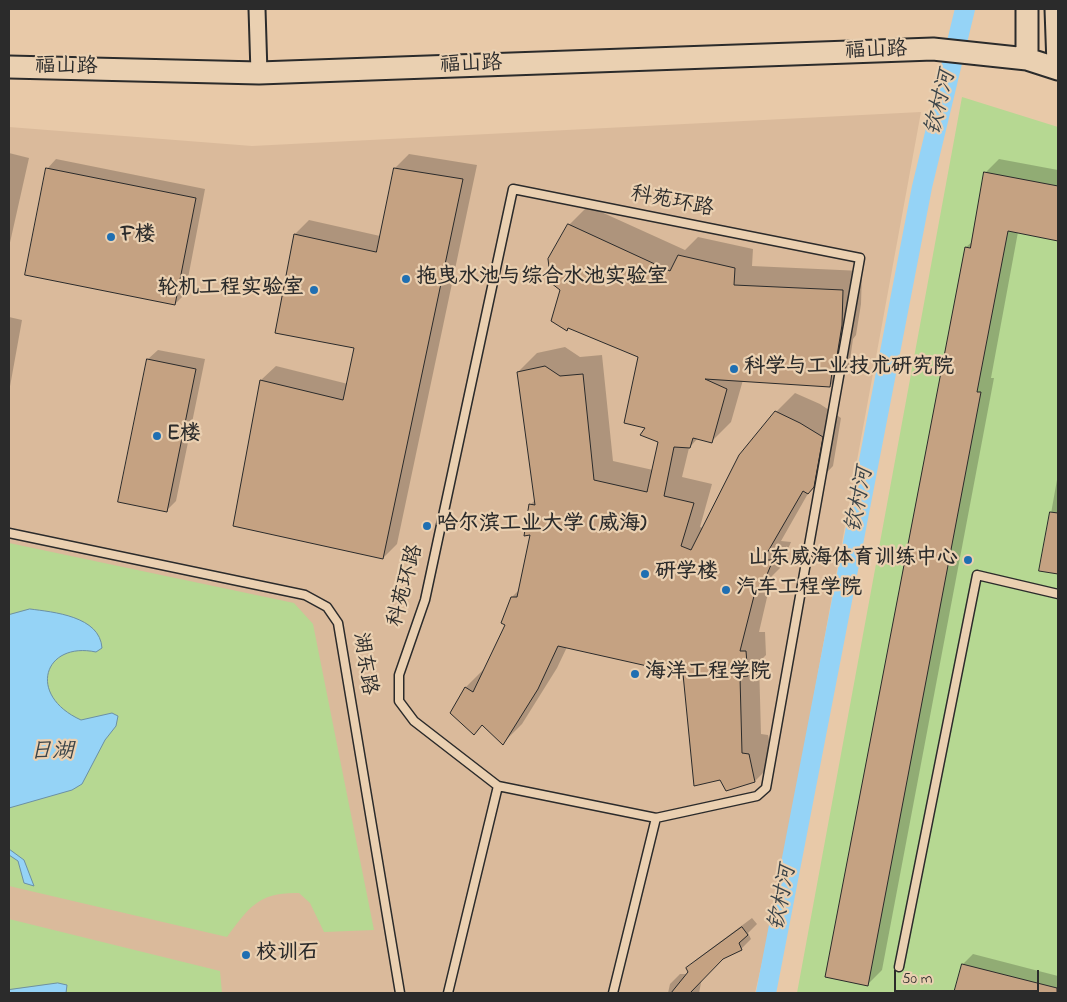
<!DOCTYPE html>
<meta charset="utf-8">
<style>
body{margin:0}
#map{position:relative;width:1067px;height:1002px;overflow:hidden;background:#e8c9a8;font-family:"Indie Flower",sans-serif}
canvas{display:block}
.frame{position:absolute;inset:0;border:10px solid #2b2b2b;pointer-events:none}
.scale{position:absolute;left:894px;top:970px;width:145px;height:22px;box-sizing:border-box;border:2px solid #2b2b2b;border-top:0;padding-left:6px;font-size:15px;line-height:18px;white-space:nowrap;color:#2b2b2b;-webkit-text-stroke:4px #ead0b1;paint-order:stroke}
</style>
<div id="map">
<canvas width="1067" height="1002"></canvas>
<div class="frame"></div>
<div class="scale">50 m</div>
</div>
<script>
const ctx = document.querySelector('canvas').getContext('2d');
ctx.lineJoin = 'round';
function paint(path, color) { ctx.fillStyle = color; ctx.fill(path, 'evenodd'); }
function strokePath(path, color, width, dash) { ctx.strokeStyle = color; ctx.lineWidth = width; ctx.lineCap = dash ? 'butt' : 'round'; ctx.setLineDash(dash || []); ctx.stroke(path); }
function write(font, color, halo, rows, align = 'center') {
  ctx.font = font + ' "Indie Flower","LXGW WenKai TC",sans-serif'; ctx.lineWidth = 4.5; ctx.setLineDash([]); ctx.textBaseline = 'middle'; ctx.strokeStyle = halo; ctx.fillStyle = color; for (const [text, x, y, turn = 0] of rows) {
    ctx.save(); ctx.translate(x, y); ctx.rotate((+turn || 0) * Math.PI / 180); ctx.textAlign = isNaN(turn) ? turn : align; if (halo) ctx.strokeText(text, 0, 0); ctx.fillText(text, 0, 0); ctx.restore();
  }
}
const built = new Path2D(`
 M921 112 775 907 755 993H9V127L252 146Z`);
const green = new Path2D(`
 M962 97 1058 127V993H797Z
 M9 543 294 603 313 624 374 930 324 932 310 903 299 893C259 892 249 907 227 937L9 886Z
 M9 919 220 971 222 993H9Z`);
const water = new Path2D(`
 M30 609C53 612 100 616 102 648L96 652C44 641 26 695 81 720L112 713 118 716 116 726 105 740 82 784 72 790 9 808V615Z
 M9 849 24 860 34 886 24 883 18 861 9 855Z
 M58 983 67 985 66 993H9V990Z`);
const shadow = new Path2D(`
 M9 153 29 158 9 247Z
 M409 154 477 165 397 544 383 558 234 525 261 380 276 366 348 384 356 347 276 332 295 234 309 220 380 236 395 168Z
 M56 159 205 189 185 294 175 304 47 169Z
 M999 159 1058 170V240L1018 232 991 378H994L882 970 868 984 966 247 972 242 985 173Z
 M588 206 685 250 698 237 753 249 752 266 862 271 861 304 856 335 853 339 849 367 830 386 743 380 731 422 711 442 698 438 689 448 682 477 712 484 700 527 703 528 776 412 795 393 820 404 841 418 833 466 810 490 781 541 791 542 780 568 772 576 759 632H765L766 655 759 662 761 734 768 735 774 762 755 781 684 673 567 647 557 668 522 724 503 743 483 724 451 713 466 687 485 668 507 624 512 597 520 589 532 534 530 505 536 499 518 372 537 353 565 347 580 357 602 355 613 461 653 470 659 441 647 427 639 357 569 327 567 330 561 290 569 225Z
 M9 317 22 320 9 392Z
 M158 350 205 359 176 501 166 511 148 359Z
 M1058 474V573L1041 570Z
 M752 918 757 924 748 933 751 939 741 949 722 958 702 978 699 993H668L670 984 680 974H688L690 972 688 968 697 959Z
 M973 954 1058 976V993H956L963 964Z`);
const canal = new Path2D(`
 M766 993 922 187 965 9`);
const building = new Path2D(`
 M46 168 196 198 175 305 25 275Z
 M394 168 463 179 383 559 233 526 260 380 343 400 354 348 275 333 294 234 376 252Z
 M984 172 1058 186V241L1008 231 977 392H981L868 986 825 977 965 247 970 248Z
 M568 224 670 271 678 255 735 268 734 285 843 290 842 325 837 356 834 358 830 387 705 379 727 389 712 443 693 438 690 448 674 447 664 496 694 503 681 546 691 550 739 455 775 411 800 423 823 437 814 487 808 494 803 491 763 560H773L761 589 756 588 740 651H746L748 676 740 677 742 753 749 754 755 782 726 791 720 780 694 786 683 674 558 646 538 689 503 745 482 725 474 735 450 713 465 687 473 692 505 625 501 623 511 597H517L530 535 524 536 529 504 535 505 517 372 545 366 560 376 583 374 594 480 647 492 658 442 640 435 645 428 624 423 638 357 568 328 567 331 551 321 560 290 551 283 548 259Z
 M147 359 196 369 167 512 118 502Z
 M1050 512 1058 513V574L1039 571Z
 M742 927 748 935 739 943 742 950 723 959 690 993H671L688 972 686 968Z
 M962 964 1057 988V993H954Z`);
const service = new Path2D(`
 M9 533 305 595 327 607 338 623 400 993
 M498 786 656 818
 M899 967 977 575 1058 594
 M448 993 498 786 414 721 399 701V675L425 600 513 189 860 258 766 788 757 796 656 818 613 993`);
const minor = new Path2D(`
 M257 9 259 73`);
const secondary = new Path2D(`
 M1027 9V59
 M1056 9 1058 65
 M9 67 259 73 933 49 1027 59 1058 69`);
const markers = [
 [111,237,5,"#1f6fb2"],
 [406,279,5,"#1f6fb2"],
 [314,290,5,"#1f6fb2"],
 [734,369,5,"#1f6fb2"],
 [157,436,5,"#1f6fb2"],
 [427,526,5,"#1f6fb2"],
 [968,560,5,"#1f6fb2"],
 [645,574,5,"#1f6fb2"],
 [726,590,5,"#1f6fb2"],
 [635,674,5,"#1f6fb2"],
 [246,955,5,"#1f6fb2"]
];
const streetNames = [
 ["福山路",876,52,-2],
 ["福山路",471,66,-2],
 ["福山路",66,68,1],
 ["科苑环路",672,203,11],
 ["科苑环路",407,586,-75],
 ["湖东路",363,664,81]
];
const poiNames = [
 ["F楼",121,237],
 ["拖曳水池与综合水池实验室",416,279],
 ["轮机工程实验室",304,290,"right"],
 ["科学与工业技术研究院",744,369],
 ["E楼",167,436],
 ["哈尔滨工业大学 (威海)",437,526],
 ["山东威海体育训练中心",958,560,"right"],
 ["研学楼",655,574],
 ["汽车工程学院",736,590],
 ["海洋工程学院",645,674],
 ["校训石",256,955]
];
const waterNames = [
 ["钦村河",942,103,-76],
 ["钦村河",861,500,-79],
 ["日湖",52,753],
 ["钦村河",784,898,-79]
];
paint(built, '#daba9b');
paint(green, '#b6d892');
paint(water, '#95d3f6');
strokePath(water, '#6b90a5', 1);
paint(shadow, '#0003');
strokePath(canal, '#95d3f6', 20);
paint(building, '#c5a282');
strokePath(building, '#2b2b2b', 1);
strokePath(service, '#2b2b2b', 11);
strokePath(minor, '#2b2b2b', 19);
strokePath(secondary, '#2b2b2b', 25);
strokePath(service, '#ead0b1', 8);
strokePath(minor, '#ead0b1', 15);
strokePath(secondary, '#ead0b1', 21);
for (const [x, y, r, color] of markers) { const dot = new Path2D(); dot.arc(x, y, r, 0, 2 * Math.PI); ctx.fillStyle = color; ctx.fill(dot); strokePath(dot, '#ead0b1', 2); }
write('21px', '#2b2b2b', '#ead0b1', streetNames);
write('bold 21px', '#2b2b2b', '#ead0b1', poiNames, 'left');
write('italic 22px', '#3b4449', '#ead0b1', waterNames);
</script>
